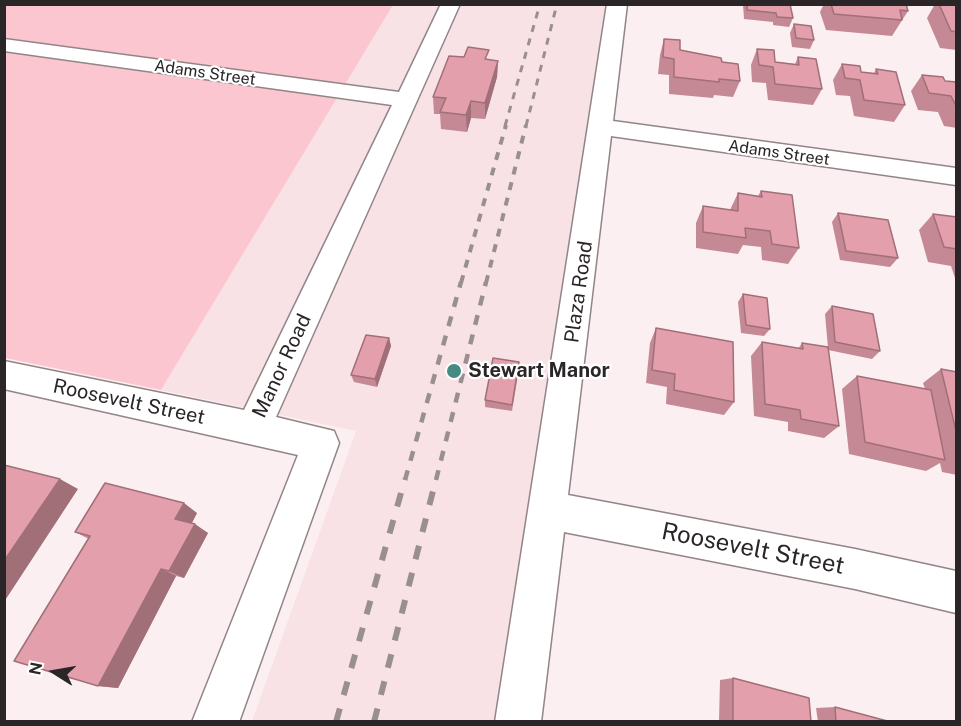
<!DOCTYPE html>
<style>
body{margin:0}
#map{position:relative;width:961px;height:726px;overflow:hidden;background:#fceff1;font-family:"Public Sans",sans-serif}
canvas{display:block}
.frame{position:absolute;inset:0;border:6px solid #2a2526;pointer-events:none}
.north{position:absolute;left:24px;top:642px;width:60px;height:60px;-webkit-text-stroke:4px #fff;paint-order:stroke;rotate:281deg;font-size:16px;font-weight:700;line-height:24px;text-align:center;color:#2a2526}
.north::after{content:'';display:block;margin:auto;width:21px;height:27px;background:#2a2526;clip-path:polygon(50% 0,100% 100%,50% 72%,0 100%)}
</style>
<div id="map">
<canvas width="961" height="726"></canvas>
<div class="frame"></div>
<div class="north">N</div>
</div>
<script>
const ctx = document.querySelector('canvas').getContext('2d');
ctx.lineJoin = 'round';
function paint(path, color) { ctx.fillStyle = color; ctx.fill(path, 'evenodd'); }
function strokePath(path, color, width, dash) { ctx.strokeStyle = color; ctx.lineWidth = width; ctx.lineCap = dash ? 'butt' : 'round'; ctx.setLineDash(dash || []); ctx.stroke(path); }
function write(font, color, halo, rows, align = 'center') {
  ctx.font = font + ' "Public Sans",sans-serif'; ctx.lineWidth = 4.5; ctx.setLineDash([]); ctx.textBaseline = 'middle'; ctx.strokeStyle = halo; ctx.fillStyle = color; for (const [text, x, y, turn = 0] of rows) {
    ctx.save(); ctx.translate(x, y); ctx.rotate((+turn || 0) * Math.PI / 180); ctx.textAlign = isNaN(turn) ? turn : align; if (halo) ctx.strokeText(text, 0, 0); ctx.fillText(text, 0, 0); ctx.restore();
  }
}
const built = new Path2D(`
 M393 5H611L495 721H252L356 431 161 390Z`);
const green = new Path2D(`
 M7 4 393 5 161 390 5 358V6Z`);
const minor = new Path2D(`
 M441 4H460L276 417 334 431 339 443 239 722H192L298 455 4 389V361L244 410 392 105 4 51V39L399 92Z
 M607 4H627L613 121 956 168V185L611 136 568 495 855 549 956 571V613L855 589 564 532 541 722H495Z`);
const railFar3 = new Path2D(`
 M505 126 540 4
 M526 126 557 4`);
const railFar2 = new Path2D(`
 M461 283 506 125
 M486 283 526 125`);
const railFar1 = new Path2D(`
 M405 480 461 282
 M436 480 486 282`);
const rail = new Path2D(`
 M336 722 405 479
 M374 722 436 479`);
const wall = new Path2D(`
 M743 4H790L793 18 789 27 773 25V22L744 19Z
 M824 4H906L908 11 892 36 826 30 820 12Z
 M935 4H957V50L940 48 927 18Z
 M794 24 814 40 810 49 792 47 790 33Z
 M664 39 680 50 740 81 733 97 714 95 713 98 669 94V75L658 74 660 55Z
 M757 49 775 62 795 64 798 57 822 89 813 105 768 100 766 83 752 82 751 65Z
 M488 60 498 61 497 77 485 119 471 118 467 132 441 129 440 114H434L433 97Z
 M842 64 861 72 874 73 876 69 905 105 894 122 854 116 850 96 836 95 833 80Z
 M922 75 945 81 957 82V128L944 126 938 112 918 110 911 91Z
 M761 191 799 248 788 264 762 260 761 247 743 245 738 254 696 248V223L703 206 730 210 738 193 758 196Z
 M838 213 898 258 890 267 840 260 832 222Z
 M933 214 957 217V284L951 266 928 262 919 230Z
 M743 294 770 329 764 336 741 333 738 302Z
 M832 306 880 351 872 359 828 350 839 426 824 438 788 431V422L754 416 751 356 762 342 798 349 802 343 828 348 825 314Z
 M656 328 734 402 724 415 666 404 667 387 646 383 650 343Z
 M389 338 391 346 377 387 354 382 351 375Z
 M519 369 512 411 485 407V400Z
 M941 369 957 372V475L942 472 940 463 926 471 849 454 842 389 857 376 925 389 923 383Z
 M197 513 191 523 208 533 184 578 176 576 118 688 98 686 89 539 75 532Z
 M733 678 811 722H719L720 680Z
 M835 707 891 722H818L816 708Z`);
const shadedWall = new Path2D(`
 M498 61 497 77 485 119V103Z
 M471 101V118L467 132 466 115Z
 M389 338 391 346 377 387 375 379Z
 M60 479 78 489 4 602V561Z
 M184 503 197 513 189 529 175 519Z
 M195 524 208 533 184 578 169 571Z
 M161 569 176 576 118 688 98 686Z`);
const building = new Path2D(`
 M747 4H790L793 18 777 17 776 13 747 10Z
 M831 4H906L908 11 900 10 902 20 834 14Z
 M939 4H957V32L951 31Z
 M794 24 811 26 814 40 796 38Z
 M664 39 680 40V50L721 58 722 62 738 64 740 81 719 79V82L674 77V59L663 57Z
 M468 47 489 50 485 59 498 61 485 103 471 101 466 115 440 112 446 98 433 97 449 56 464 57Z
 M757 49 774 50 775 62 799 65 798 57 816 59 822 89 775 84 773 67 759 65Z
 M842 64 860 66 861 72 878 74 876 69 896 72 905 105 864 100 860 80 845 78Z
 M922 75 943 77 945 81 957 82V108L951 96 929 93Z
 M761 191 792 195 799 248 772 244 770 231 745 228 746 238 703 232V206L738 211V193L762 197Z
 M838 213 888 220 898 258 846 251Z
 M933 214 957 217V249L944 247Z
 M743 294 767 298 770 329 746 325Z
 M832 306 873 314 880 351 835 342Z
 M656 328 733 342 734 402 674 390 675 374 652 370Z
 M366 335 389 338 375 379 351 375Z
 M762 342 803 349 802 343 828 347 839 426 801 419 800 410 765 404Z
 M493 358 519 362 512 405 485 400Z
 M941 369 957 372V435Z
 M857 376 931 390 945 460 865 442Z
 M4 465 60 479 4 561Z
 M105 483 184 503 175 519 195 524 169 571 161 569 98 686 14 661 90 536 75 532Z
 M733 678 809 698 811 722H733Z
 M835 707 891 722H836Z`);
const markers = [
 [454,371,8,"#458b84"]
];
const farStreetnames = [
 ["Adams Street",205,73,8],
 ["Adams Street",779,153,8]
];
const streetNames = [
 ["Plaza Road",579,292,-82],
 ["Manor Road",282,366,-65],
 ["Roosevelt Street",129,402,12]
];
const poiNames = [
 ["Stewart Manor",468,371]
];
const nearStreetnames = [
 ["Roosevelt Street",753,549,11]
];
paint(built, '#f9e2e6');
paint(green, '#fbc6cf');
strokePath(minor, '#928587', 3);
paint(minor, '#fff');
strokePath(railFar3, '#998f91', 3, [7, 7]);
strokePath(railFar2, '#998f91', 4, [8, 8]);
strokePath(railFar1, '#998f91', 4.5, [10, 10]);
strokePath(rail, '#998f91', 6, [14, 14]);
paint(wall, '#c48994');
paint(shadedWall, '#a06f78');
paint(building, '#e49fac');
strokePath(building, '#a06f78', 1.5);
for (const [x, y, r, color] of markers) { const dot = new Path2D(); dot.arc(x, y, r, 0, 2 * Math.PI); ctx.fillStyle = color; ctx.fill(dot); strokePath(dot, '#fff', 2); }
write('16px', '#2a2526', '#fff', farStreetnames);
write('20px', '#2a2526', '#fff', streetNames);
write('bold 20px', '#2a2526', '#fff', poiNames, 'left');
write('24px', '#2a2526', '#fff', nearStreetnames);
</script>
